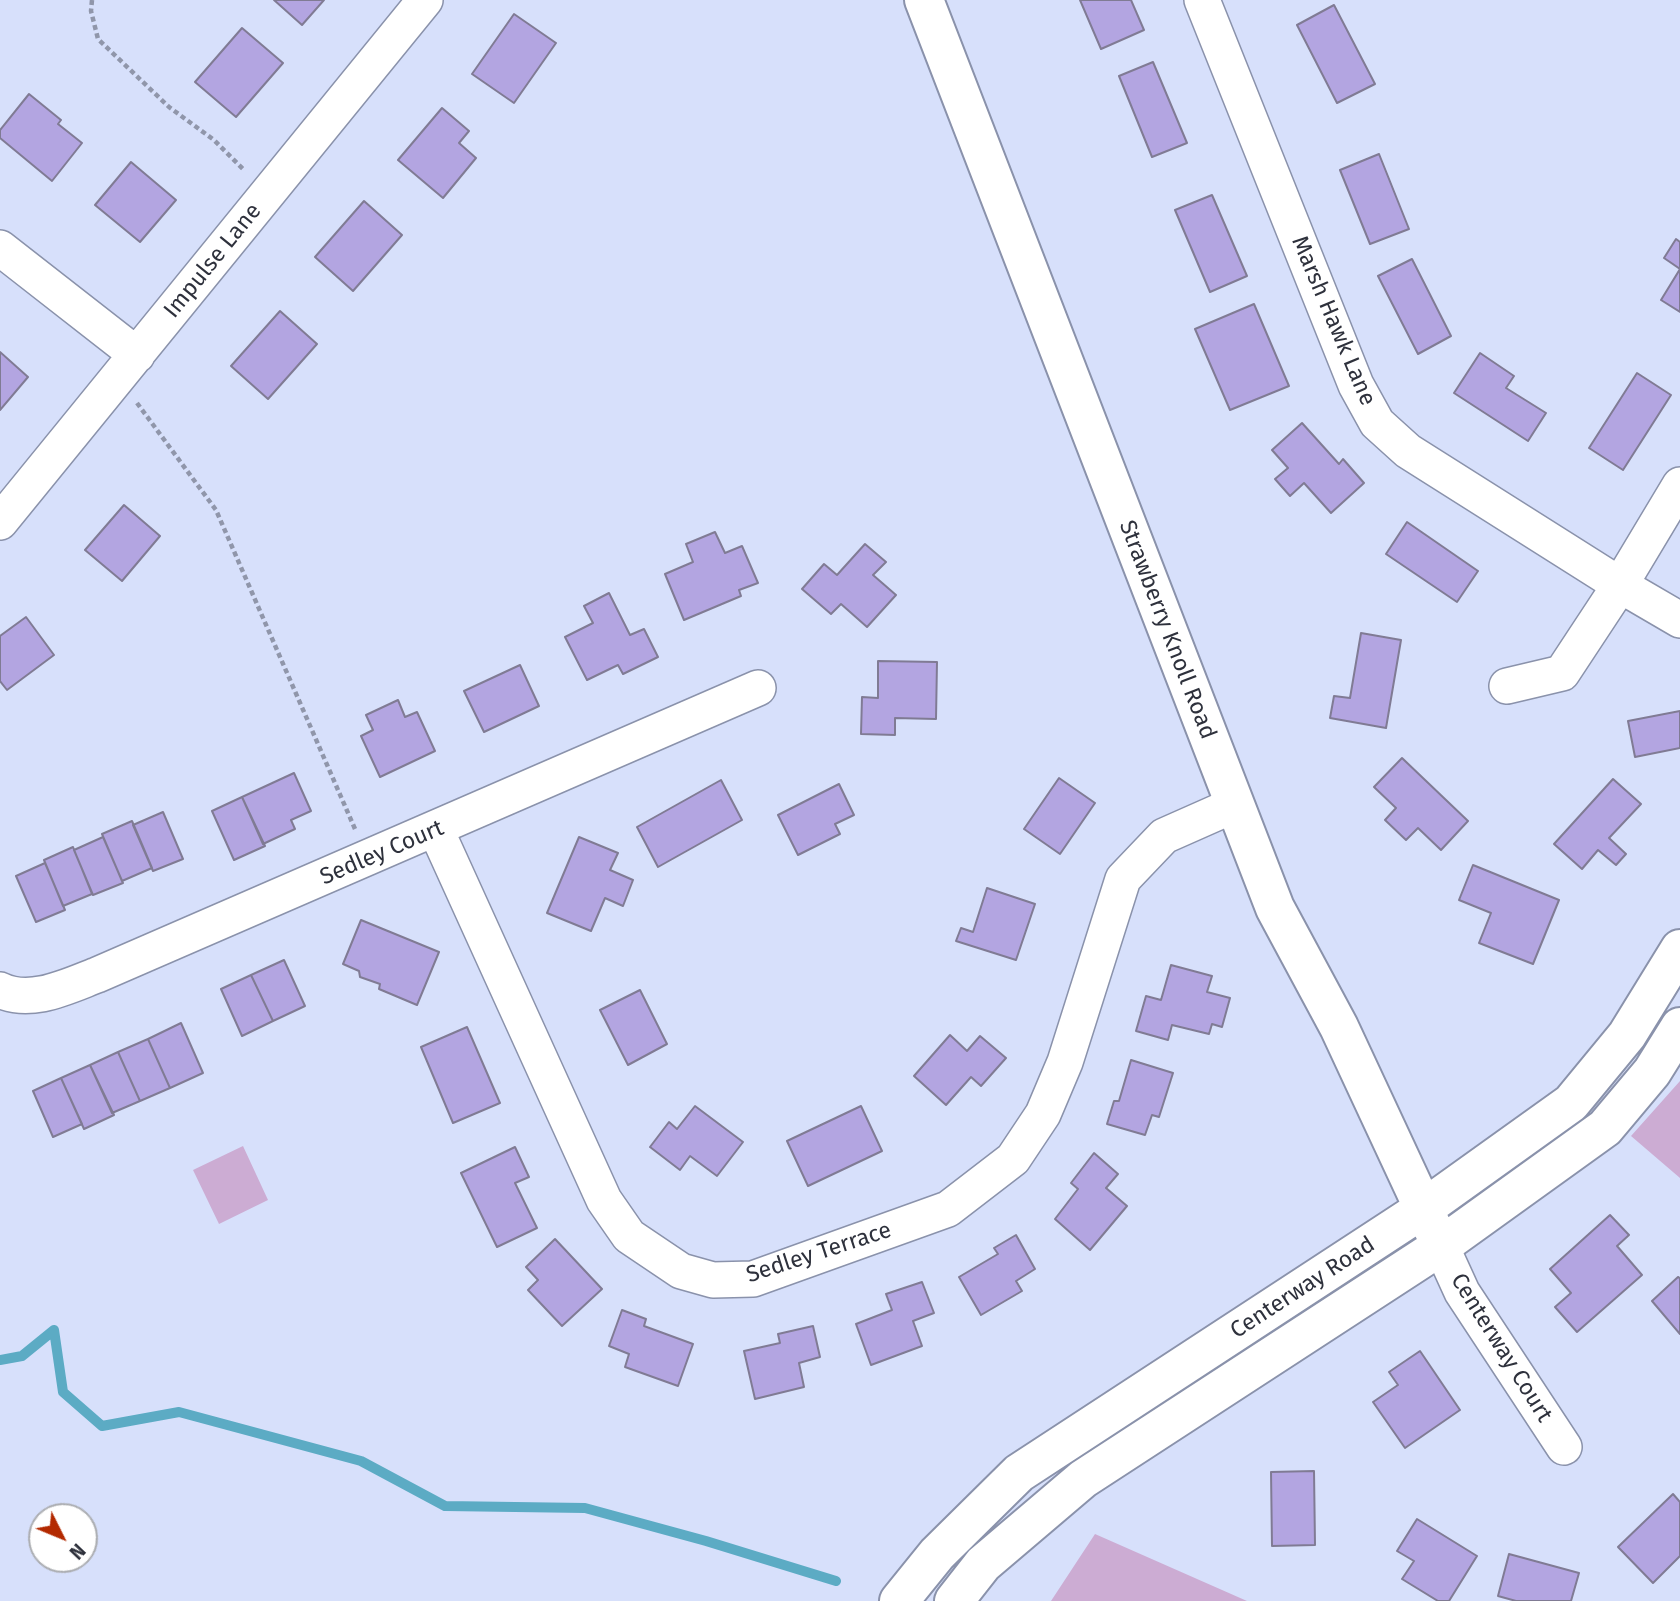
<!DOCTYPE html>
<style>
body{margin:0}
#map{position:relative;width:1680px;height:1601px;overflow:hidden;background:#d7e0fb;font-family:"Fira Sans",sans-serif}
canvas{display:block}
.north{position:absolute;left:28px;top:1503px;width:70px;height:70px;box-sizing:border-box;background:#fff;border:2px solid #abadb1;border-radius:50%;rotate:133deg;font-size:19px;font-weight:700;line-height:28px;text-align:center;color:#2e313c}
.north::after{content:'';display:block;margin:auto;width:24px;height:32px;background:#b32900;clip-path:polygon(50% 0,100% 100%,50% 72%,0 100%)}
</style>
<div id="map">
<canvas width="1680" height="1601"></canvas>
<div class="north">N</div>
</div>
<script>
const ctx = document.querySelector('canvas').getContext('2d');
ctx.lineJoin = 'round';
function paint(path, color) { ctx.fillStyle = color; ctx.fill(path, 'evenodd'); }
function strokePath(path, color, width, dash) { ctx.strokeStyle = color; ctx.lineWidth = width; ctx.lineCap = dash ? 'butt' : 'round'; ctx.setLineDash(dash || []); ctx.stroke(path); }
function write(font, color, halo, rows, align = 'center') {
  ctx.font = font + ' "Fira Sans",sans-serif'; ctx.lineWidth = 5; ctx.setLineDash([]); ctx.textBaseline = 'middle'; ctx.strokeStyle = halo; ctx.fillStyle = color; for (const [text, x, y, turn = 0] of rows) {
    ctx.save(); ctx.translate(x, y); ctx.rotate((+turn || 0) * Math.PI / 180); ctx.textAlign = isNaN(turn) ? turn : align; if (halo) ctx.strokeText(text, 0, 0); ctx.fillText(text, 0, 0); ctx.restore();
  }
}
const green = new Path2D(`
 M1680 1081V1178L1631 1136Z
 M243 1146 268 1200 219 1224 193 1170Z
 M1095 1534 1247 1601H1051Z`);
const stream = new Path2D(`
 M0 1360 22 1356 54 1330 63 1392 102 1426 179 1412 361 1461 445 1506 585 1508 706 1541 836 1581`);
const building = new Path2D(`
 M274 0H324L302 25Z
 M1080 0H1131L1144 30 1101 49Z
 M1334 5 1375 84 1337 103 1297 25Z
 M514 14 556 43 514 103 472 74Z
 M242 28 283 63 236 117 195 82Z
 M1153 62 1187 143 1152 157 1119 76Z
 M29 94 61 120 58 124 82 143 52 181 0 138V130Z
 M442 108 469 131 459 143 476 158 443 198 398 160Z
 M1379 154 1409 229 1370 244 1340 170Z
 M131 162 176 200 140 242 95 205Z
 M1212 195 1247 276 1210 292 1175 210Z
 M364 201 402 235 353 291 315 257Z
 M1676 239 1680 242V269L1664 258Z
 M1412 259 1451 336 1418 354 1378 276Z
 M1680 269V312L1661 300Z
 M1254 304 1289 386 1230 410 1195 329Z
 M280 311 317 344 268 399 231 366Z
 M0 352 28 377 0 410Z
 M1480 353 1514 376 1506 388 1546 413 1528 441 1454 393Z
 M1637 373 1671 395 1623 470 1589 448Z
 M1302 423 1339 464 1343 459 1364 483 1331 513 1304 483 1290 496 1275 479 1288 468 1272 450Z
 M124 505 160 536 122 581 85 550Z
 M1407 522 1478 571 1457 602 1386 554Z
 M715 532 725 553 742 546 758 583 739 590 741 596 684 620 665 574 693 562 686 544Z
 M865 544 886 562 873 575 896 595 867 627 841 604 831 614 802 589 824 564 837 575Z
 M609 593 630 635 644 629 658 657 623 674 618 665 587 680 565 637 593 623 584 606Z
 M26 617 54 655 7 690 0 681V636Z
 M1361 633 1401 640 1386 728 1330 718 1334 696 1350 698Z
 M878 661 937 662 936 719 895 718V735L861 734 862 697 878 698Z
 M520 665 539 706 484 732 464 691Z
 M398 700 405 717 417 712 435 751 380 777 361 736 373 730 366 715Z
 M1680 711V748L1635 757 1628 721Z
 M1402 758 1468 821 1441 850 1418 828 1406 840 1385 820 1396 808 1374 787Z
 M294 773 311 811 291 820 295 829 263 844 242 797Z
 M1059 778 1095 803 1060 854 1024 829Z
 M1613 779 1641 804 1609 838 1626 854 1616 865 1598 850 1582 869 1554 844Z
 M721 780 742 820 658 867 637 827Z
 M839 784 854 815 835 824 840 834 798 855 778 815Z
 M242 797 265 846 234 860 212 811Z
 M163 812 183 859 153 871 133 825Z
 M132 821 152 868 122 881 102 834Z
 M103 837 123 883 93 895 74 850Z
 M579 837 618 853 610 870 633 880 623 906 605 898 591 931 547 913Z
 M73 847 92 894 63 906 44 860Z
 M45 863 65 910 36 922 16 876Z
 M1473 865 1559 900 1533 964 1479 943 1491 913 1459 900Z
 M987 888 1035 904 1016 960 956 941 961 928 973 932Z
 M361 920 439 952 417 1005 379 989 380 984 360 977 359 971 343 964Z
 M284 960 305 1006 273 1021 251 975Z
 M1171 965 1212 976 1207 992 1230 998 1222 1027 1212 1024 1209 1034 1172 1025 1168 1040 1136 1031 1146 996 1161 1000Z
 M251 975 273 1021 242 1036 221 989Z
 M640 990 667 1044 628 1065 600 1010Z
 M181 1023 203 1073 170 1088 148 1039Z
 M467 1027 500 1103 453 1123 421 1047Z
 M950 1035 967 1051 980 1036 1006 1058 981 1086 971 1077 946 1105 914 1076Z
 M148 1039 170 1088 140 1101 118 1052Z
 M118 1052 140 1101 112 1113 90 1065Z
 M1131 1060 1173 1073 1159 1117 1152 1115 1145 1135 1107 1124 1114 1101H1119Z
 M90 1065 114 1115 84 1129 61 1078Z
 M61 1078 82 1124 53 1137 33 1091Z
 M695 1106 743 1142 717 1176 690 1156 680 1170 650 1147 669 1122 677 1129Z
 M861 1106 882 1151 808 1186 787 1141Z
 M515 1147 529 1177 515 1183 537 1228 497 1247 461 1173Z
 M1094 1153 1118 1174 1106 1188 1127 1206 1090 1250 1055 1219 1078 1189 1071 1183Z
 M1610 1215 1629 1235 1617 1246 1642 1275 1577 1332 1555 1307 1571 1293 1550 1269Z
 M1016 1235 1035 1269 1016 1281 1022 1291 981 1315 959 1277 998 1254 994 1248Z
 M555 1239 602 1289 562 1326 528 1290 538 1280 526 1267Z
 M1678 1277 1680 1278V1334L1652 1301Z
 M922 1282 934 1313 913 1321 922 1346 871 1365 856 1324 892 1310 886 1294Z
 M622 1310 646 1319 644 1326 693 1344 678 1386 625 1367 629 1354 609 1346Z
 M813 1326 820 1357 799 1363 804 1387 755 1399 744 1351 780 1343 778 1334Z
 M1420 1351 1460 1410 1405 1448 1373 1402 1398 1385 1389 1372Z
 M1314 1471 1315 1545 1272 1546 1271 1472Z
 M1673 1494 1680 1502V1556L1653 1583 1618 1547Z
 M1417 1519 1477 1556 1449 1601H1438L1402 1579 1414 1561 1397 1551Z
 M1509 1554 1579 1573 1571 1601H1516L1498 1596Z`);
const path = new Path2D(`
 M92 0 91 11 98 39 169 107 214 140 245 171
 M137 403 216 510 355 829`);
const minor = new Path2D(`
 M1202 0 1356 385 1377 423 1408 451 1620 585 1680 620
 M0 248 137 355
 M0 522 425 0
 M1507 686 1562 673 1620 585 1680 485
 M436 830 604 1200 629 1236 681 1271 713 1280 753 1279 948 1209 1013 1159 1043 1114 1065 1062 1123 879 1164 836 1234 805
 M0 990C31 1005 68 986 97 975L758 688
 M1441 1246 1462 1292 1564 1447`);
const tertiary = new Path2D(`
 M924 0 1275 908 1339 1027 1441 1246
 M899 1601 937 1554 1019 1473 1423 1209 1571 1103 1627 1035 1680 949
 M954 1601 983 1564 1083 1479 1441 1246 1605 1128 1652 1072 1680 1027`);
const streetNames = [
 ["Impulse Lane",213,261,-51],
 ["Marsh Hawk Lane",1333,321,67],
 ["Strawberry Knoll Road",1167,630,69],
 ["Sedley Court",382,853,-23],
 ["Sedley Terrace",819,1253,-18],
 ["Centerway Road",1303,1288,-33],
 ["Centerway Court",1501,1348,58]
];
paint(green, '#ccacd3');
strokePath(stream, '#5cabc4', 10);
paint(building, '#b3a5e1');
strokePath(building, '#807b94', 2);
strokePath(minor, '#8a92ab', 38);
strokePath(tertiary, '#8a92ab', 42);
strokePath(path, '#9096aa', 4.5, [5, 3.5]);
strokePath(minor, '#fff', 35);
strokePath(tertiary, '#fff', 38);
write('23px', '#2e313c', '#fff', streetNames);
</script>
